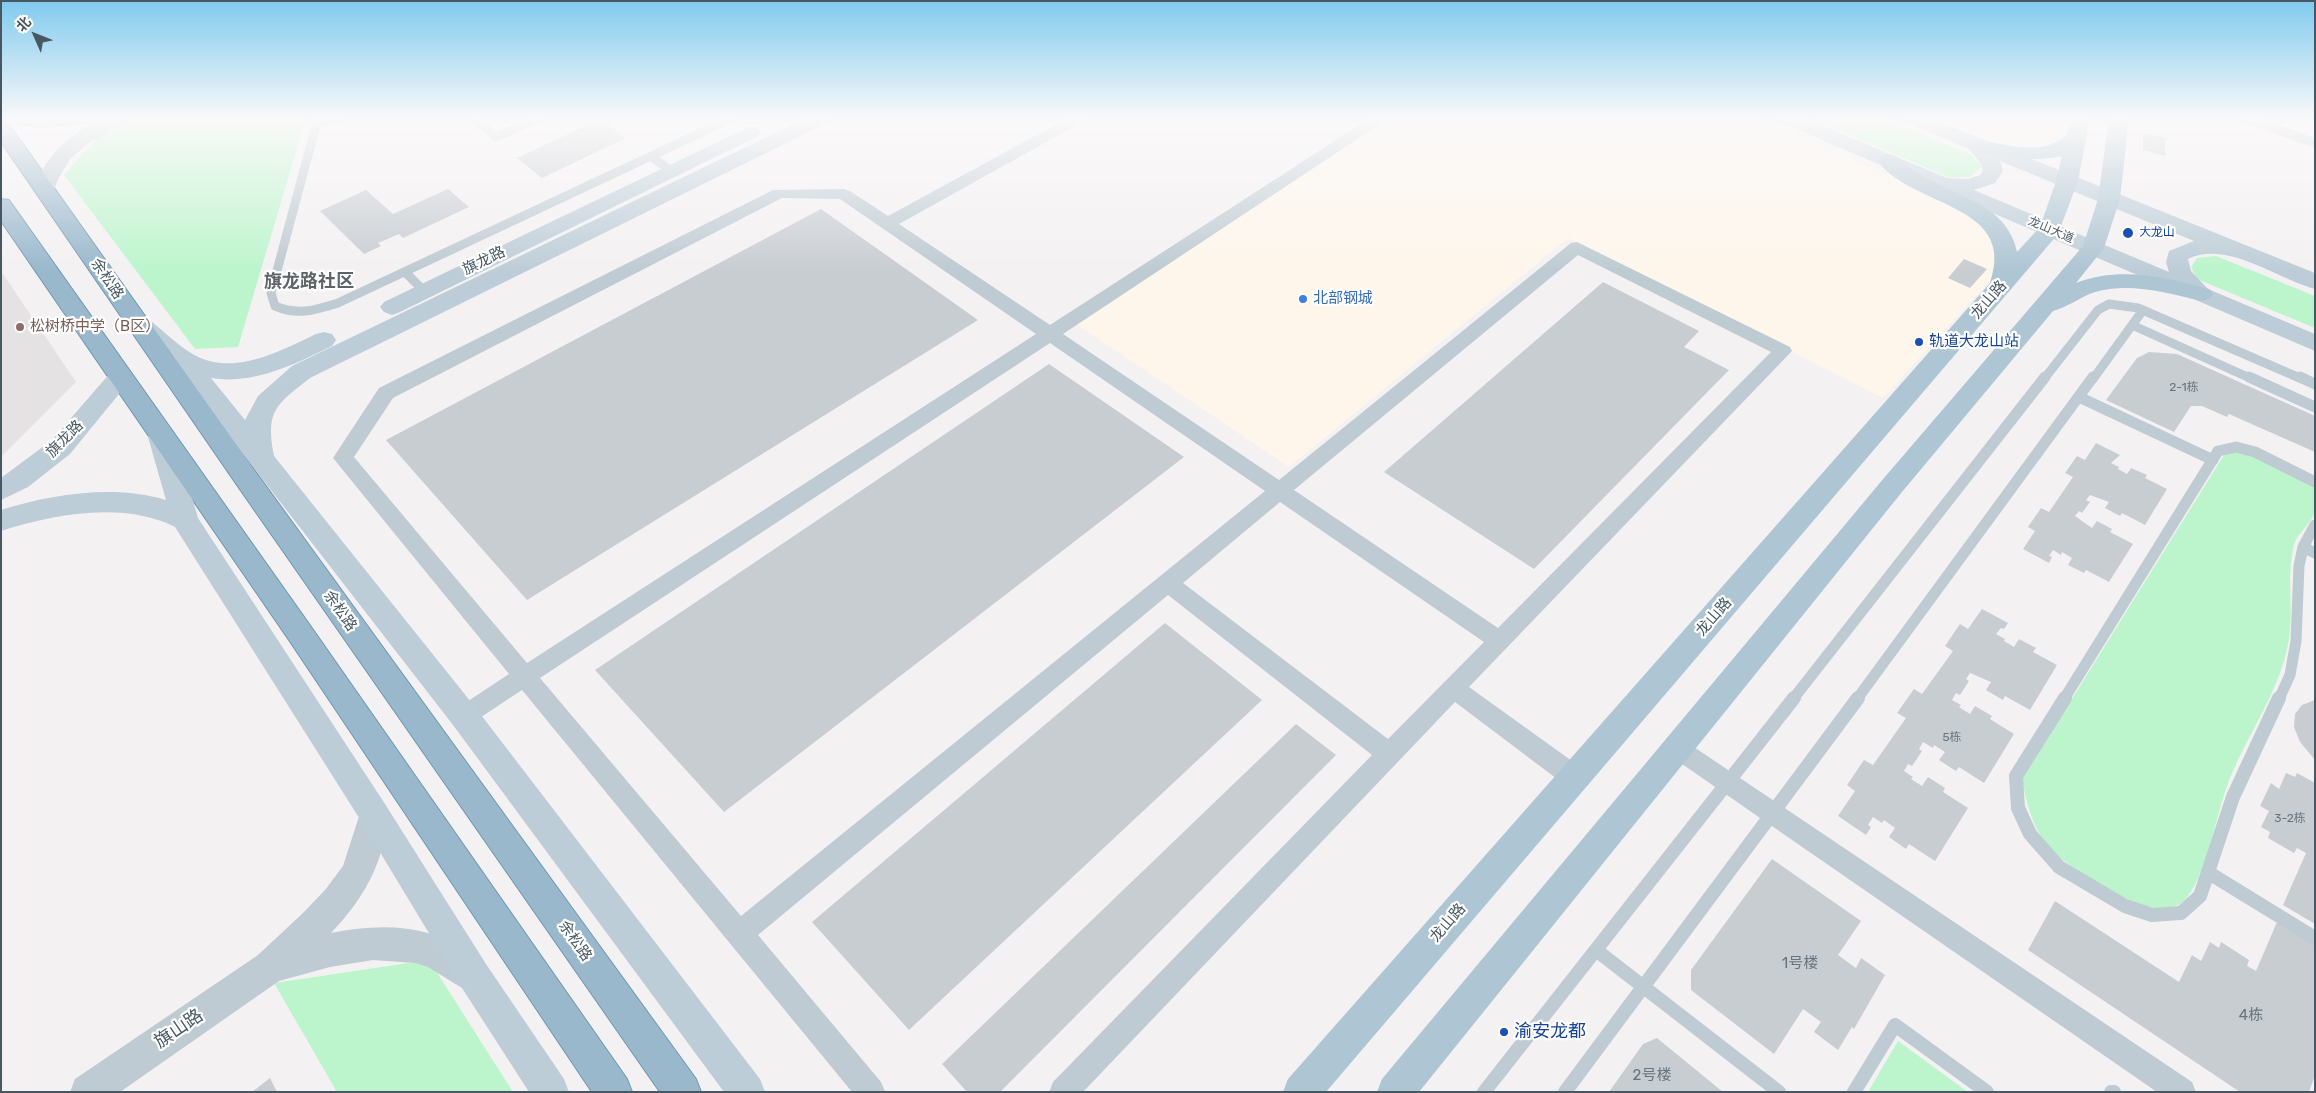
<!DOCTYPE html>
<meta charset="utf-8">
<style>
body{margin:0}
#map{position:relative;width:2316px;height:1093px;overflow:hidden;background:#f4f1f2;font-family:Rubik,"Noto Sans SC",sans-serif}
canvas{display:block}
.frame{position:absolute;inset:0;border:2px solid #475862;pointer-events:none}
.north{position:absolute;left:10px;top:10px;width:50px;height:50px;-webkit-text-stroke:4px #fff;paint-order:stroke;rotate:314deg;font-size:14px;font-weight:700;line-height:20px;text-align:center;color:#475862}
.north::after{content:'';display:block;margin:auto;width:18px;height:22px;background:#475862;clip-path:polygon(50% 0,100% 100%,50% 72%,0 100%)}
</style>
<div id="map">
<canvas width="2316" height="1093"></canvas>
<div class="frame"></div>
<div class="north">北</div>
</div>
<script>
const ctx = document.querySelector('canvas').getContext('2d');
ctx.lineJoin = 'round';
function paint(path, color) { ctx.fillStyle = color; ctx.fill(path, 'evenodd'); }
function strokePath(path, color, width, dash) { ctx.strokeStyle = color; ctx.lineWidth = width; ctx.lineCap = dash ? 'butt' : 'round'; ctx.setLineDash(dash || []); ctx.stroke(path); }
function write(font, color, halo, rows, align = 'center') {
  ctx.font = font + ' Rubik,"Noto Sans SC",sans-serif'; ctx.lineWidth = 4.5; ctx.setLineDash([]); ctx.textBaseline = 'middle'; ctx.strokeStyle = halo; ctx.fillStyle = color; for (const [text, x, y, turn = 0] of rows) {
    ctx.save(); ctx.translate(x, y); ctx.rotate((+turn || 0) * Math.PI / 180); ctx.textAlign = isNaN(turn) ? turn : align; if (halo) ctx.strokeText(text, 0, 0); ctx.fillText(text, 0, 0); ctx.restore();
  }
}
const commercial = new Path2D(`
 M1386 118H1753L1933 193 1966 210 1996 243 1995 275 1883 398 1568 238 1289 467 1076 324Z
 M1935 118H2067L2064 137 2057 144 2047 148H2020L1989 139Z`);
const education = new Path2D(`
 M1 271 76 382 1 457Z`);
const green = new Path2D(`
 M136 118H306L238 347 195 349 64 175 104 130Z
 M1809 118H1881L1970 154 1982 166 1970 177H1948Z
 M2216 256 2315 296V328L2197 279 2191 267 2197 258Z
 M2238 451 2254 455 2315 487C2315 495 2316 503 2315 510 2313 523 2297 533 2294 545 2286 576 2294 609 2289 639 2280 695 2242 740 2225 792 2216 817 2202 894 2178 905 2151 917 2120 895 2098 883 2047 853 2033 838 2022 779L2224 455Z
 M429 960 513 1092H337L274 983Z
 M1898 1041 1968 1092H1868Z`);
const building = new Path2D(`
 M600 119 626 138 542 178 517 158Z
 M2143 133 2165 138V156L2143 150Z
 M448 189 469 207 403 238 399 234 378 243 381 246 364 254 320 211 366 190 393 214Z
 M821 209 978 320 527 600 386 440Z
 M1964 259 1987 269 1970 288 1948 278Z
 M1603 282 1699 331 1684 347 1729 370 1534 569 1384 472Z
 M2149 352 2177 354 2315 416V452L2229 414 2227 417 2202 406H2191L2174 432 2106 400 2137 358Z
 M1049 364 1184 457 724 812 595 670Z
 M2096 443 2120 455 2111 463 2119 467 2118 469 2127 474 2131 468 2147 475 2145 478 2167 489 2145 525 2122 513 2120 516 2105 508 2109 502 2090 495 2086 500 2090 502 2082 513 2079 511 2075 516 2092 528 2097 521 2112 529 2110 532 2133 544 2109 582 2086 570 2084 573 2068 565 2072 558 2062 552 2061 555 2053 550 2049 556 2052 557 2049 563 2023 549 2035 531 2028 527 2041 508 2049 512 2073 477 2065 473 2077 456 2085 460Z
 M1982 609 2008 623 2004 629 2001 628 1996 634 2005 639 2004 641 2014 647 2019 639 2036 648 2033 652 2057 665 2030 710 2005 696 2003 700 1986 690 1991 682 1970 673 1966 679 1969 681 1960 695 1956 693 1952 700 1961 705 1959 707 1970 714 1975 706 1992 716 1990 719 2014 734 1984 783 1959 767 1956 771 1939 760 1945 752 1934 745 1933 748 1923 742 1919 749 1922 751 1912 766 1908 764 1904 771 1913 777 1911 779 1922 786 1928 777 1945 788 1943 792 1968 808 1935 861 1909 844 1906 849 1889 837 1895 828 1884 820 1882 823 1873 817 1868 825 1871 827 1866 835 1838 816 1855 791 1847 785 1864 760 1873 765 1906 718 1897 713 1914 689 1922 694 1953 651 1945 646 1960 624 1968 629Z
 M1165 623 1262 700 909 1030 812 922Z
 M2315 700V760L2300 742 2294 727 2295 714 2302 705Z
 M1296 724 1336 755 1000 1092H967L942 1064Z
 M2286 773 2295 777 2297 773 2315 783V924L2283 905 2306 853 2297 848 2294 853 2268 838 2270 832 2261 827 2269 811 2260 806 2271 783 2279 789Z
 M1772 859 1861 921 1838 955 1856 968 1861 958 1885 975 1854 1029 1852 1027 1838 1050 1814 1032 1821 1022 1803 1009 1774 1054 1691 990V970Z
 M2055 901 2179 982 2192 955 2201 961 2210 942 2219 948 2221 942 2249 960 2247 966 2256 971 2277 922 2315 945V1075L2309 1092H2240L2028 950Z
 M1657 1038 1723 1092H1609L1643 1044Z
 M270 1078 277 1092H252Z`);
const serviceFar2 = new Path2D(`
 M318 118 271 293 275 306C298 316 315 310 338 303L732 118
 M474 118 496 137 539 118
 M317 122 344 118
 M651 156 671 171
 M405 272 424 291
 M2132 325 2252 379
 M2044 379 2098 310 2109 304 2138 308 2302 379
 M2093 379 2143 310`);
const serviceFar1 = new Path2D(`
 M2249 377 2315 407
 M2300 377 2315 384
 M2079 397 2213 460
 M2303 547 2315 553
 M1793 699 2045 377
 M1857 699 2093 377
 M2064 699 2218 451 2236 447 2255 452 2315 482
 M2279 699 2290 675 2296 641 2299 566 2303 547 2315 525`);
const service = new Path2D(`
 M2065 698 2016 776 2018 808 2030 834 2059 867 2125 906 2152 915 2181 913 2200 896 2233 797 2279 698
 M2209 873 2315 938
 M1596 950 1779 1092
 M1484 1092 1794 698
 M1565 1092 1858 698
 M1854 1092 1895 1025 1987 1092
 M2111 1092H2114`);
const minor = new Path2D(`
 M1068 118H1087L1084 121 899 224 1050 325 1370 118H1389L1063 334 1279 480 1571 243 1577 242 1790 347 1792 351 1469 687 1583 769 1586 777 1583 785 1574 788 1565 785 1455 702 1083 1092H1049L1053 1082 1372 755 1168 595 758 935 881 1082 885 1092H852L522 690 472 723 464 726 456 723 452 716 456 709 509 674 333 458 379 388 773 190 844 189 850 191 888 216ZM782 198 840 199 1036 334 527 663 354 457 393 398ZM1578 255 1771 352 1498 628 1294 490ZM1050 343 1265 491 741 916 540 678ZM1280 502 1484 642 1388 739 1183 583Z
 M2237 118H2260L2315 138V148L2240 121Z
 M1677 737 1685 741 2192 1082 2196 1092H2157L1669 755 1665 748 1669 741Z`);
const tertiary = new Path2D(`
 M1 118H128L125 122 90 142 70 159 60 176 52 193 45 195 38 193 34 189C44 159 64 139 91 124L40 128 1 124Z
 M374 799 385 804C391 817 388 823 385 837 377 875 358 905 331 933 378 924 423 923 465 950 478 958 486 962 492 976L486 988 474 993 462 988 428 967 415 963 373 960 330 967 279 981 120 1092H70L75 1079 258 955 303 913 325 890 343 866 363 804Z`);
const secondary = new Path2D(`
 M806 118H832L829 122 310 378C276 405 265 410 274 456L475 707 760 1079 765 1092H724L453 725 174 365 129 328 125 322 129 316 137 314 145 316C160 328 175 343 191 353 231 378 278 352 316 334L324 332 332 334 336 340 332 346C295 364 254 385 211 378L245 420 258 396 292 366Z
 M1777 118H1804L1947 178 1968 179 1980 175 1983 171 1981 164 1969 149 1905 122 1902 118H1930L2315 273V289C2277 279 2227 240 2188 259L2191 271 2208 289 2315 334V351L1780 122ZM2000 161 2194 241 2169 251 2166 262 2169 272 1974 190 1995 183 2003 171Z
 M751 126 758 128 761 132 758 136 400 312 392 315 384 312 380 307 384 302Z
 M120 370 129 372 132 378 70 454 28 487 1 500V478L52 440 111 372Z
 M161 428 170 430 174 437 198 518 385 804 486 964 564 1079 569 1092H529L462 988 363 824 175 527C124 501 54 514 1 531V510C51 494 115 484 166 500L148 437 152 430Z`);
const primary = new Path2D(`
 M2070 118H2090L2078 181 2058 234 1326 1092H1283L1288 1079 1990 283C2018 202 1910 208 1877 160L1880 156C1885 154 1889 153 1895 156 1906 162 1915 172 1926 178 1948 191 1974 198 1994 214 2006 224 2014 237 2017 252L2040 227 2056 181 2062 156C2031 163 2000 157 1970 149L1967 145 1970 141 1977 139C2005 144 2044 158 2067 134Z
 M2109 118H2129L2120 199 2104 248 2076 283C2120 266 2165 277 2209 289L2213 294 2209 299 2201 301C2167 293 2130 282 2095 292 2080 297 2068 307 2053 311L1902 492 1419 1092H1377L1382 1079 1884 478 2083 246 2098 199Z`);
const trunk = new Path2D(`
 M1 121 8 123 255 471 696 1079 701 1092H660L237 485 1 142Z
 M1 199 9 200 309 624 627 1079 632 1092H592L289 640 1 221Z`);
const markers = [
 [2128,233,6,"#1a4fb4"],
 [1303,299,5,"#3f7fe0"],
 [20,327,5,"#8d6e63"],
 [1919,342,5,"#1a4fb4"],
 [1504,1032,5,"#1a4fb4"]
];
const farStreetnames = [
 ["龙山大道",2051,230,23]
];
const farTransitnames = [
 ["大龙山",2139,233]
];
const numberNames = [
 ["2-1栋",2184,388],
 ["5栋",1952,738],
 ["3-2栋",2290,819]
];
const streetNames = [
 ["旗龙路",484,261,-26],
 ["余松路",107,279,56],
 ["龙山路",1989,300,-49],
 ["旗龙路",65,439,-45],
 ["余松路",340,611,55],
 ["龙山路",1714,617,-49],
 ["龙山路",1448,923,-49],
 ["余松路",575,941,55]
];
const shopNames = [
 ["北部钢城",1313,299]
];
const educationNames = [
 ["松树桥中学（B区）",30,327]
];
const transitNames = [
 ["轨道大龙山站",1929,342]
];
const nearNumbernames = [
 ["1号楼",1800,964],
 ["4栋",2251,1016],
 ["2号楼",1652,1076]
];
const quarterNames = [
 ["旗龙路社区",309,282]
];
const nearStreetnames = [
 ["旗山路",179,1029,-34]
];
const nearTransitnames = [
 ["渝安龙都",1514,1032]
];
paint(commercial, '#fef6eb');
paint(education, '#e5e2e4');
paint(green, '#bcf5cc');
paint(building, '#c8cdd2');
strokePath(trunk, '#6f96b1', 2);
strokePath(serviceFar2, '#becbd2', 9);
strokePath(serviceFar1, '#becbd2', 11);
strokePath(service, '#becbd2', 14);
paint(minor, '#becbd2');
paint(tertiary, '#becbd2');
paint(secondary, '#bdcdd7');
paint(primary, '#aec5d3');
paint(trunk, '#99b8cc');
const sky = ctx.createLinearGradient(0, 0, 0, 271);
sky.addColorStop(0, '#80caee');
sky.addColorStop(0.44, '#faf9f9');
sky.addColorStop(1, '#faf9f900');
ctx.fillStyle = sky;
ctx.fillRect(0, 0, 2316, 271);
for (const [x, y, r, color] of markers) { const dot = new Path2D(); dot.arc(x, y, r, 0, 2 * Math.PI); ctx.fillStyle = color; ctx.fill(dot); strokePath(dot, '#fff', 2); }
write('12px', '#475862', '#fff', farStreetnames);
write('12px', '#164399', '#fff', farTransitnames, 'left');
write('12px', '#67757e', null, numberNames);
write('15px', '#475862', '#fff', streetNames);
write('15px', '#366cbe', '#fff', shopNames, 'left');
write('15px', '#785e54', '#fff', educationNames, 'left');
write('15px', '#164399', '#fff', transitNames, 'left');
write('15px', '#67757e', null, nearNumbernames);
write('bold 18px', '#5d6367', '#fff', quarterNames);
write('18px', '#475862', '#fff', nearStreetnames);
write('18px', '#164399', '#fff', nearTransitnames, 'left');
</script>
